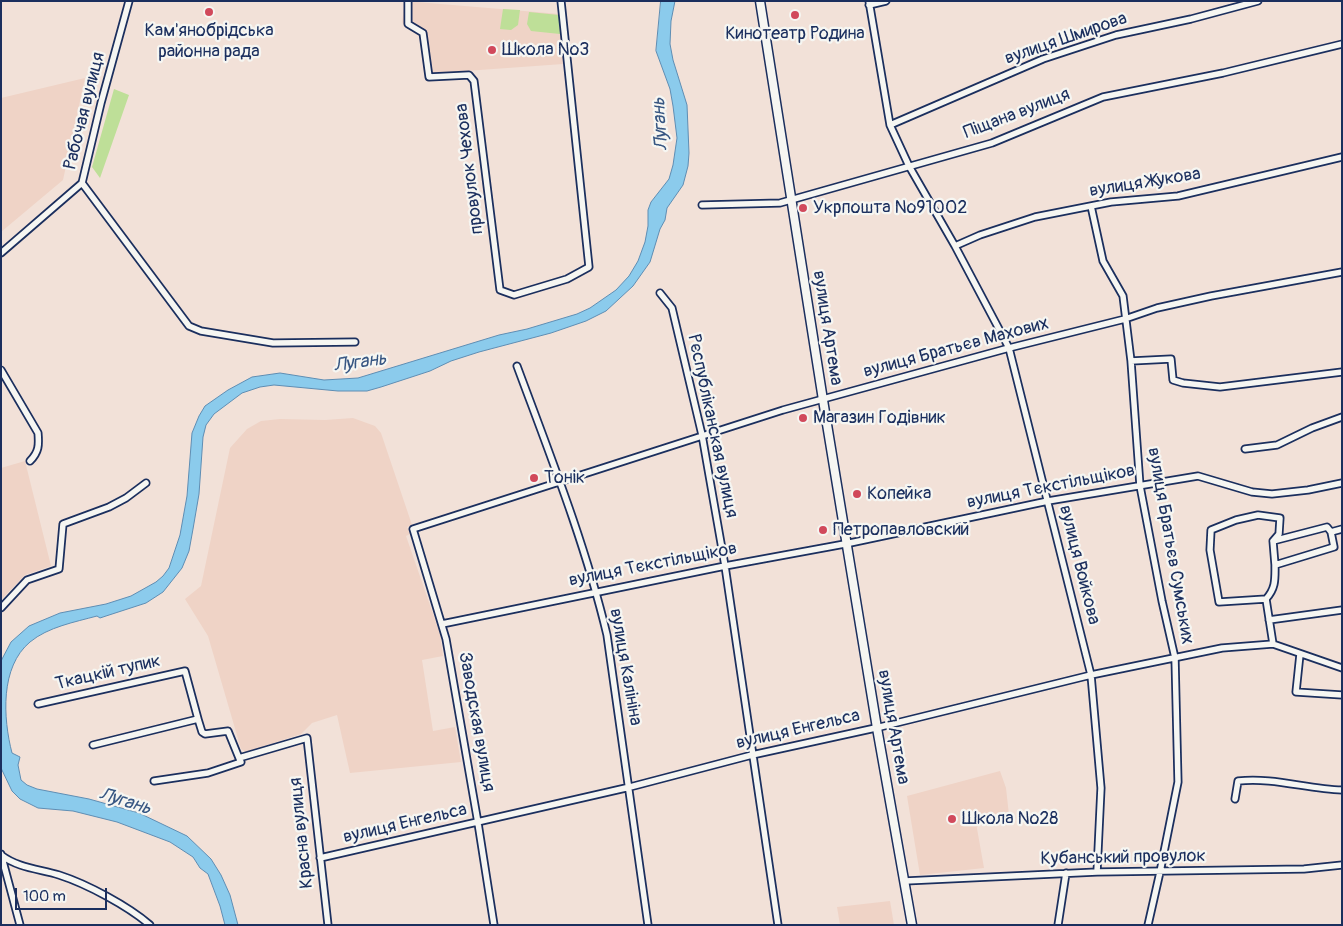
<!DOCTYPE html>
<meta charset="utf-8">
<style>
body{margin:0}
#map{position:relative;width:1343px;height:926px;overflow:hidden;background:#f2e1d8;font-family:Pangolin,sans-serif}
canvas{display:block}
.frame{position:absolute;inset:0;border:2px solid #1b2f5e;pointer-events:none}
.scale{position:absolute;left:15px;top:888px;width:92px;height:22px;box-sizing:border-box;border:2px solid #1b2f5e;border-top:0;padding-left:6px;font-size:15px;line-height:18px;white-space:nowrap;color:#1b2f5e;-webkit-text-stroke:4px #f6f6f2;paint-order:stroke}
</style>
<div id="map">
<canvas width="1343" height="926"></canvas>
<div class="frame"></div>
<div class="scale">100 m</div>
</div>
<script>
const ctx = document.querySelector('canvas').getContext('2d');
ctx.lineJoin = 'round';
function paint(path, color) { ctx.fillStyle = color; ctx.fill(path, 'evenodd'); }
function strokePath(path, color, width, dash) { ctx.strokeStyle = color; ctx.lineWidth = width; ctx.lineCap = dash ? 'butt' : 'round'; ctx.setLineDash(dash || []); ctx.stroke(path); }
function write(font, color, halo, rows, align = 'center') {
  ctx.font = font + ' Pangolin,sans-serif'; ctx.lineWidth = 4.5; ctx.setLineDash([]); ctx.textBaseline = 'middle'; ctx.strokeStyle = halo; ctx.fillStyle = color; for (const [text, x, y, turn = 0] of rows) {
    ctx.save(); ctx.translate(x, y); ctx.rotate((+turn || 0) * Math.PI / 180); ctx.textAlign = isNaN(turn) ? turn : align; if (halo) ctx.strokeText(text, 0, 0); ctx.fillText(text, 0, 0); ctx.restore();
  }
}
const built = new Path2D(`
 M405 1 560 14 563 64 424 74 420 37 404 26 402 22Z
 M85 78 63 180 1 232V98Z
 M353 418 375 426 381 433 412 525 407 527 410 534 406 536 440 634 443 656 422 660 433 731 455 727 461 762 350 773 337 715 312 723 301 734 246 752 241 749 208 636 185 599 201 586 230 448 247 429 261 421 280 419 325 420Z
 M25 461 51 566 25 575 1 600V468Z
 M1000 771 1006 788 1009 815 976 823 984 868 920 875 907 796Z
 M890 901 894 925H840L837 907Z`);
const green = new Path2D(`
 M503 9 520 10 518 25 511 30 500 29Z
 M529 12 559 15 560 34 531 31 527 24Z
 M114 89 129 95 100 178 92 167Z`);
const water = new Path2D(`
 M661 1H675L671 21 670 44 673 60 687 105 689 153 688 166 683 185 667 208 665 220 660 229 650 262 633 286 606 311 586 321 551 333 479 352 451 361 430 371 381 387 367 391H338L274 385 260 387 242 393 214 414 206 425 203 437 199 494 193 529 189 551 182 568 163 592 146 603 106 616 100 618 97 616C75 622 48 627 30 642 0 667 3 718 12 753L20 757 18 765 21 780 27 785 37 789 89 799 139 813 187 836 211 859 221 875 230 895 238 925H225L220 906 208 874 200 868 193 857 170 842 117 822 73 811 38 808 20 799 12 791 1 768V661L11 642 29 626 60 613 106 604 131 596 156 582 163 576 169 568 180 535 187 496 192 433 199 416 205 406 228 390 252 377 280 373 324 380 358 378 499 335 527 329 577 314 590 308 616 290 629 276 638 261 645 242 648 226V210L651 202 669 179 673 165 677 138 673 106 670 89 656 51Z`);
const minor = new Path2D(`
 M408 1V24L423 33 429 77 469 75 474 81 500 290 514 295 567 279 589 267 561 1
 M869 1 890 125 909 166 955 246 1009 348 1091 675 1101 788 1097 872
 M869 5 886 1
 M890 125 1043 59 1116 35 1191 19 1258 1
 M82 183 189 326 201 331 273 343 355 342
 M702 205 780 203 992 143 1103 97 1223 73 1342 44
 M1091 206 1103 261 1123 296 1131 361 1140 486 1162 601 1175 658 1178 782 1160 872 1148 925
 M955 246 980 235 1035 217 1111 202 1178 196 1342 157
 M1 253 82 183 101 103 129 1
 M660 293 672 308 702 435 725 566 778 925
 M1131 361 1171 359 1173 380 1183 383 1220 387 1342 372
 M517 366C550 455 585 543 607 635L648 925
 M1 370 38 433C39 445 39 452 30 461
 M1245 449 1277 445 1312 428 1342 417
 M1273 541 1275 565
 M1266 599 1219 602 1210 550 1211 530 1236 520 1258 515 1280 518 1279 534 1273 541 1327 527 1331 532 1342 529
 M1 608 27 580 59 569 63 524 109 507 126 498 146 483
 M1269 620 1342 610
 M442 624 725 566 850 543 1048 501 1198 476 1252 492 1272 494 1308 490 1342 483
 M1273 644 1266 599C1276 588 1275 579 1275 565L1334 547 1331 532
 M1300 654 1296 692 1342 695
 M38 704 185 671 198 719 93 745
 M198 719 202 732 205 734 228 731 239 758
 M154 781 208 773 241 762 239 758 307 738 328 925
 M1235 799 1238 781C1273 777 1307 789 1342 790
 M1 854 20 925
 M1 855C18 868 39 869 59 875 87 884 128 906 150 925
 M320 858 630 787 752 755 880 727 1091 675 1222 648 1273 644 1342 668
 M905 881 1097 872 1304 869 1342 865
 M494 925 478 823 446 639 413 529 783 410 1009 348 1125 319 1157 308 1211 296 1342 272
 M1058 925 1066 873`);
const tertiary = new Path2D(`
 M760 1 823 400 877 728 912 925`);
const markers = [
 [209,12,5,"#d1495b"],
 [795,15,5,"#d1495b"],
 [492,50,5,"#d1495b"],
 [803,208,5,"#d1495b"],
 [803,418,5,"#d1495b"],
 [534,478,5,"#d1495b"],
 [857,494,5,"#d1495b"],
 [823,530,5,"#d1495b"],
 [952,819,5,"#d1495b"]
];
const poiNames = [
 ["Кам'янобрідська",209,31,"center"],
 ["районна рада",209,52,"center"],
 ["Кинотеатр Родина",795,34,"center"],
 ["Школа №3",502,50],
 ["Укрпошта №91002",813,208],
 ["Магазин Годівник",813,418],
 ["Тонік",544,478],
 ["Копейка",867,494],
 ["Петропавловский",833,530],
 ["Школа №28",962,819]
];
const streetNames = [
 ["вулиця Шмирова",1066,39,-19],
 ["Рабочая вулиця",85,111,-76],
 ["Піщана вулиця",1017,114,-21],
 ["провулок Чехова",470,169,-97],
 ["вулиця Жукова",1145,183,-9],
 ["вулиця Артема",827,328,81],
 ["вулиця Братьєв Махових",956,348,-15],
 ["Рєспубліканская вулиця",712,426,78],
 ["вулиця Тєкстільщіков",1051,487,-11],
 ["вулиця Братьєв Сумських",1170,546,80],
 ["вулиця Тєкстільщіков",653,565,-11],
 ["вулиця Войкова",1079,565,76],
 ["вулиця Калініна",625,667,80],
 ["Ткацкій тупик",108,673,-13],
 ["Заводская вулиця",476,722,80],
 ["вулиця Артема",893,727,80],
 ["вулиця Енгельса",798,730,-13],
 ["вулиця Енгельса",405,824,-13],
 ["Красна вулиця",302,833,-96],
 ["Кубанський провулок",1123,858,-1]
];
const waterNames = [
 ["Лугань",661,124,-94],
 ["Лугань",360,363,-8],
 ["Лугань",125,802,17]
];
paint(built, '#efd3c6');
paint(green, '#bedf98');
paint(water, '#8bcbec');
strokePath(water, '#5e8db3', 1);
strokePath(minor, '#1b2f5e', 9);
strokePath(tertiary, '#1b2f5e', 11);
strokePath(minor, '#f6f6f2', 5.5);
strokePath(tertiary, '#f6f6f2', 8);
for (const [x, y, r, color] of markers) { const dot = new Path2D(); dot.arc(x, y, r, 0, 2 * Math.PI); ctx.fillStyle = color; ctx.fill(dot); strokePath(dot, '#f6f6f2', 2); }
write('18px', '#1b2f5e', '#f6f6f2', poiNames, 'left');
write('18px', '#1b2f5e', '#f6f6f2', streetNames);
write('italic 19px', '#375682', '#f6f6f2', waterNames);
</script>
